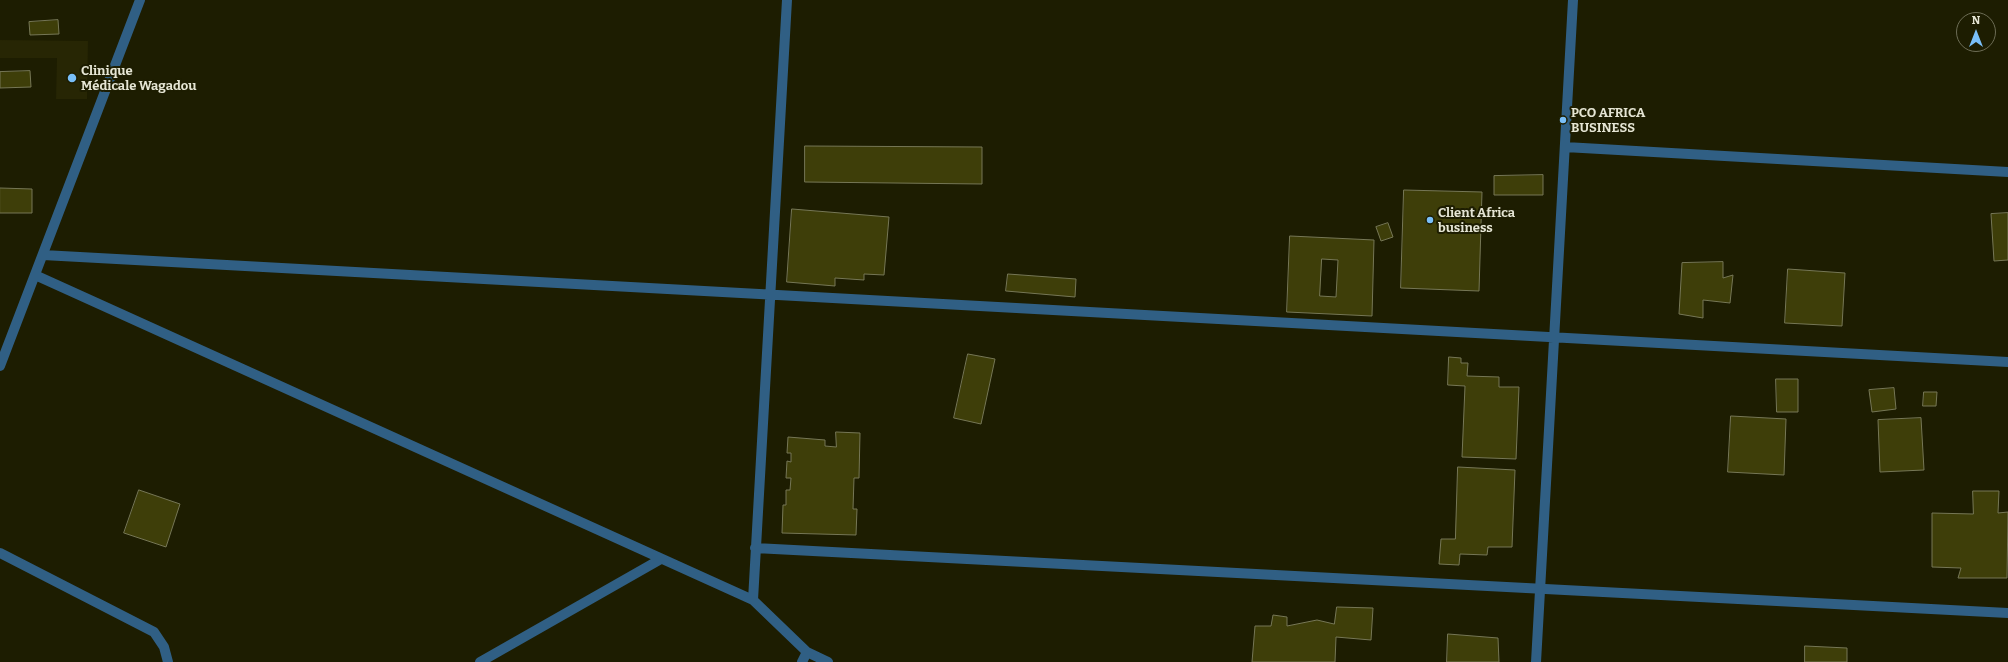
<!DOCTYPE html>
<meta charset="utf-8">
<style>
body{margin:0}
#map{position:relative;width:2008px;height:662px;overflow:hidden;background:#1d1d01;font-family:Bitter,serif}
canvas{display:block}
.north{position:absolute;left:1956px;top:12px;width:40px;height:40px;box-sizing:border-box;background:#1d1d01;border:1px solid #6d6d55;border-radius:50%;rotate:0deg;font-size:11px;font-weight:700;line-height:16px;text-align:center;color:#e5e5d4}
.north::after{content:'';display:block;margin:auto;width:14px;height:18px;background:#79bff8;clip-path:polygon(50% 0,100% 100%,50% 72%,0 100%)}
</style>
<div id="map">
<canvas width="2008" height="662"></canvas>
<div class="north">N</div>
</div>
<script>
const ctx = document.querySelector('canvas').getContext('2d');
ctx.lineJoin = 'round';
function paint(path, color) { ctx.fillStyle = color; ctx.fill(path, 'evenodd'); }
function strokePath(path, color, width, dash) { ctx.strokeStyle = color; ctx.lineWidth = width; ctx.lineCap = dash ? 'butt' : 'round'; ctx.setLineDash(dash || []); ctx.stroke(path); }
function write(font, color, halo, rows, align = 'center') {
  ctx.font = font + ' Bitter,serif'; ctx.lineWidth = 4; ctx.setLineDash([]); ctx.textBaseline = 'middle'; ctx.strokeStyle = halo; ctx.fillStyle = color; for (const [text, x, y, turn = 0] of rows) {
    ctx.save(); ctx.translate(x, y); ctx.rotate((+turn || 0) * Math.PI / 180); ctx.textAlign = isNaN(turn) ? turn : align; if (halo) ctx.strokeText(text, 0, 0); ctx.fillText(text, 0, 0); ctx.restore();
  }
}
const built = new Path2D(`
 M0 40 88 41 87 99H56L57 58H0Z`);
const building = new Path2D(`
 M58 20 59 34 30 35 29 22Z
 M30 71 31 87 0 88V72Z
 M805 146 982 147V184L805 182Z
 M1543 175V195H1494V176Z
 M0 188 32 189V213H0Z
 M1404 190 1482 192 1479 291 1401 288Z
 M792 209 889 217 884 275 864 274V280L835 278V286L787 282Z
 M2008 213V260L1994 261 1991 214Z
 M1388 223 1393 237 1381 241 1376 227Z
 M1290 236 1374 240 1372 316 1287 312ZM1322 259 1338 260 1336 297 1320 296Z
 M1723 262V278L1733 275 1730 303 1703 300V318L1679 314 1682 263Z
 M1788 269 1845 273 1842 326 1785 323Z
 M1008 274 1076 279 1075 297 1006 291Z
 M968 354 995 359 981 424 954 418Z
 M1449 357 1461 358V363H1468L1467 376 1499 377V387H1519L1516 459 1462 457 1465 386 1448 385Z
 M1776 379H1798V412H1777Z
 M1894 388 1896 409 1872 412 1869 390Z
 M1924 392H1937L1936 406H1923Z
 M1731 416 1786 419 1784 475 1728 472Z
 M1921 418 1924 470 1880 472 1878 420Z
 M836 432 860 433 859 478H854L853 509H857L856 535 782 533 783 505H786V490H790L791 478H786L787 461 791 462V453H787L788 437 825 440V446L836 447Z
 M1458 467 1515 470 1512 547H1488L1487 555 1460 554 1459 565 1439 564 1441 539H1455Z
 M139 490 180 504 166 547 124 533Z
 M1973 491H1999L1998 513 2008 512 2007 578H1958L1961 568 1932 567V513L1973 514Z
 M1337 607 1373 608 1371 640 1336 637 1335 662H1252L1255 626H1271L1273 615 1287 617V626L1317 620 1334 624Z
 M1448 634 1498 638 1499 662H1447Z
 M1805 646 1847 648V662H1805Z`);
const street = new Path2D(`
 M1565 147 2008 172
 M43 255 2008 362
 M35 275 753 600 807 652 828 662
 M0 366 140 0
 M755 548 2008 613
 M0 553 154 632 164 647 168 662
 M753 600 787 0
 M480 662 661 559
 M802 662 807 652
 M1536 662 1573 0`);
const markers = [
 [72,78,5,"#79bff8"],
 [1563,120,4,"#79bff8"],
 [1430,220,4,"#79bff8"]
];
const poiNames = [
 ["Clinique",81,71],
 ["Médicale Wagadou",81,86],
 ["PCO AFRICA",1571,113],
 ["BUSINESS",1571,128],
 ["Client Africa",1438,213],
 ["business",1438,228]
];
paint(built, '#272604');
paint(building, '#3e3e09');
strokePath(building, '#767756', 1);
strokePath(street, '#305f84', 10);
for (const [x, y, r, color] of markers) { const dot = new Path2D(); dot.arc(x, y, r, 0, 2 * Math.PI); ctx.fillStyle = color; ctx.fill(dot); strokePath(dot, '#1d1d01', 1.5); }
write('bold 13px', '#e5e5d4', '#1d1d01', poiNames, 'left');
</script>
